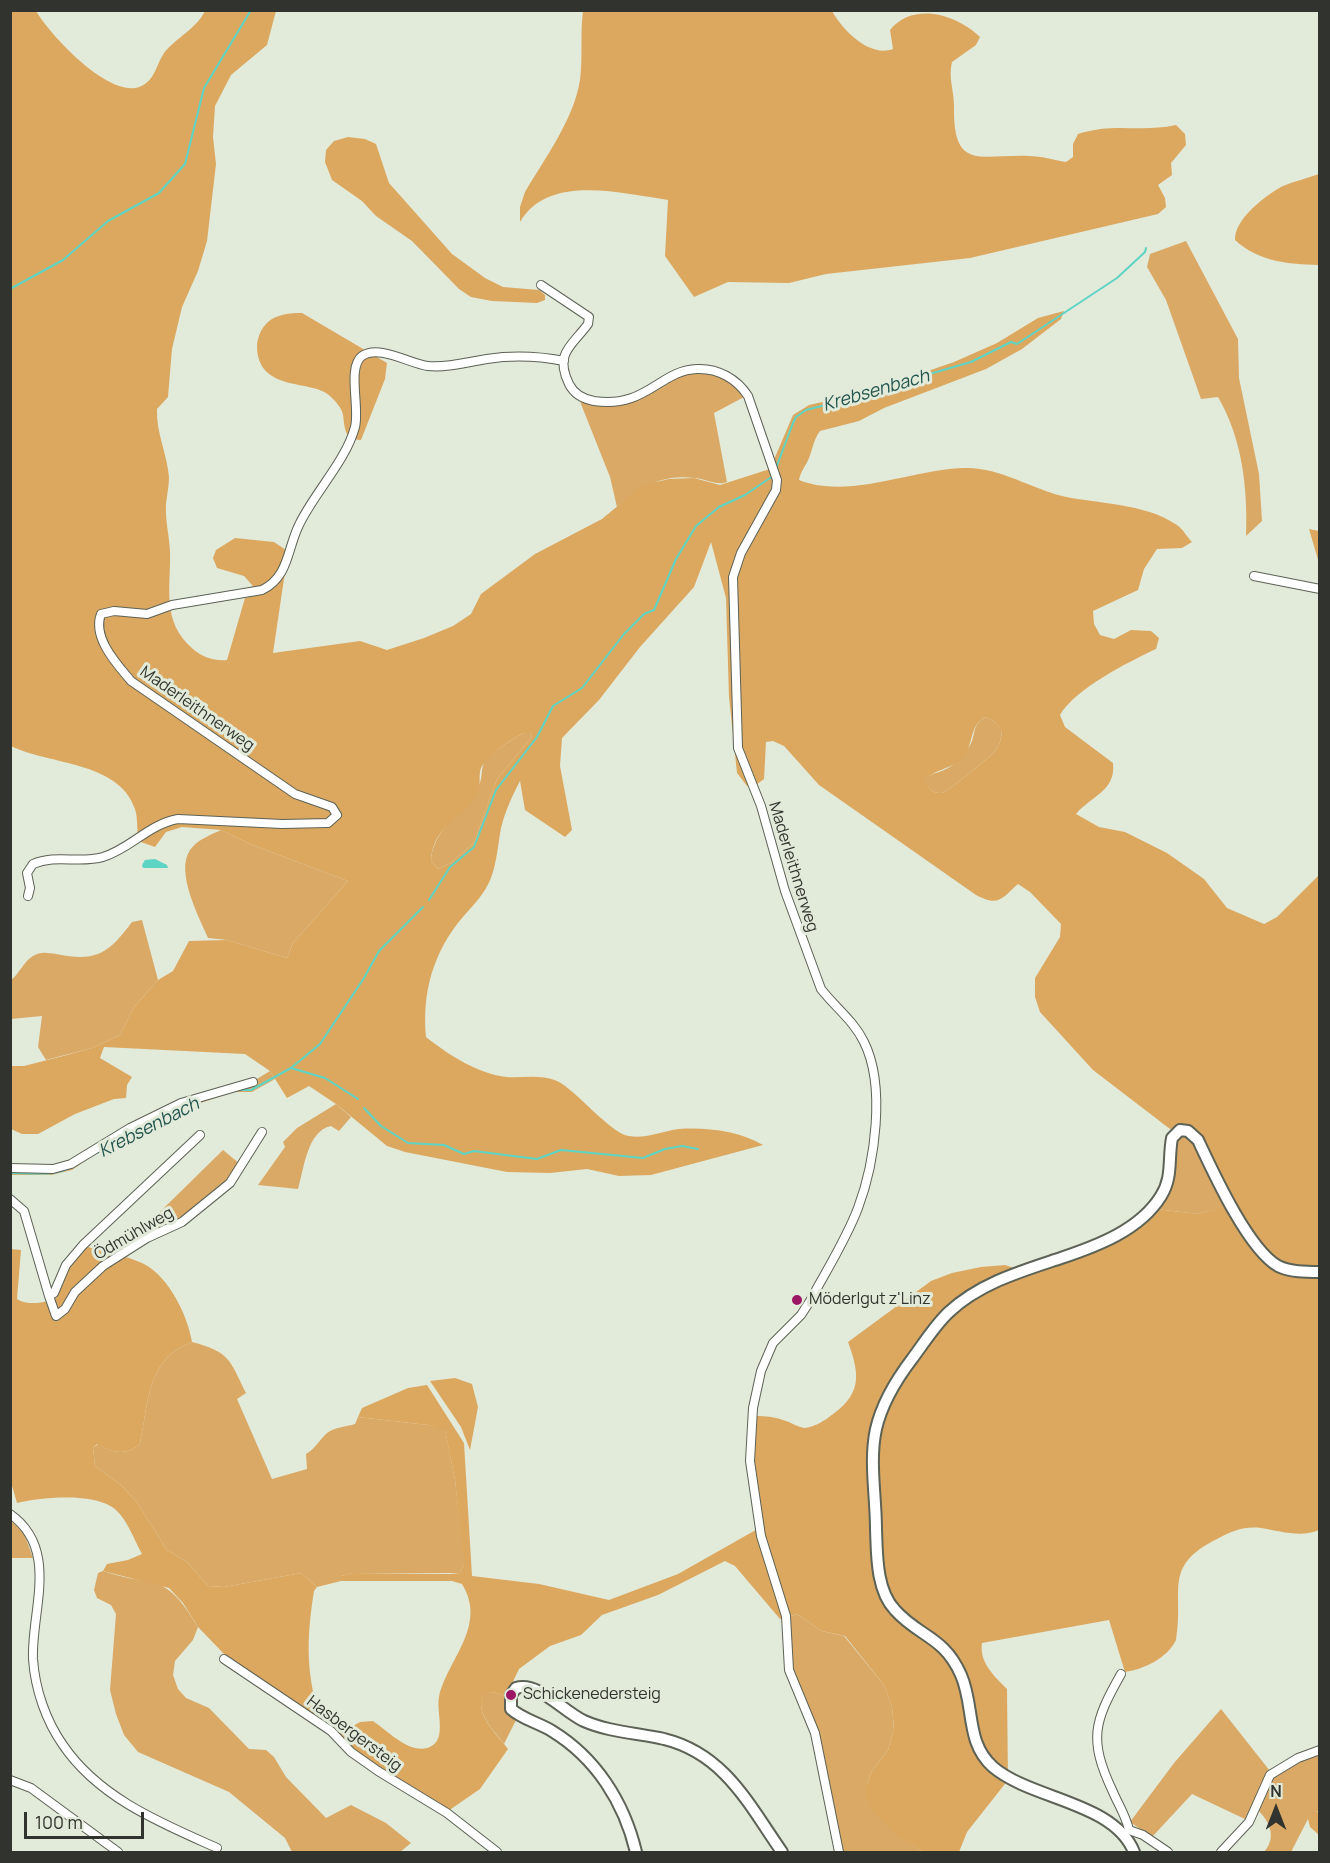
<!DOCTYPE html>
<meta charset="utf-8">
<style>
body{margin:0}
#map{position:relative;width:1330px;height:1863px;overflow:hidden;background:#e2eada;font-family:Manrope,sans-serif}
canvas{display:block}
.frame{position:absolute;inset:0;border:12px solid #31342e;pointer-events:none}
.north{position:absolute;left:1246px;top:1779px;width:60px;height:60px;-webkit-text-stroke:4px #e2eada;paint-order:stroke;rotate:0deg;font-size:16px;font-weight:700;line-height:24px;text-align:center;color:#31342e}
.north::after{content:'';display:block;margin:auto;width:21px;height:27px;background:#31342e;clip-path:polygon(50% 0,100% 100%,50% 72%,0 100%)}
.scale{position:absolute;left:24px;top:1812px;width:120px;height:27px;box-sizing:border-box;border:3px solid #31342e;border-top:0;padding-left:8px;font-size:18px;line-height:21px;white-space:nowrap;color:#31342e;-webkit-text-stroke:4px #e2eada;paint-order:stroke}
</style>
<div id="map">
<canvas width="1330" height="1863"></canvas>
<div class="frame"></div>
<div class="north">N</div>
<div class="scale">100 m</div>
</div>
<script>
const ctx = document.querySelector('canvas').getContext('2d');
ctx.lineJoin = 'round';
function paint(path, color) { ctx.fillStyle = color; ctx.fill(path, 'evenodd'); }
function strokePath(path, color, width, dash) { ctx.strokeStyle = color; ctx.lineWidth = width; ctx.lineCap = dash ? 'butt' : 'round'; ctx.setLineDash(dash || []); ctx.stroke(path); }
function write(font, color, halo, rows, align = 'center') {
  ctx.font = font + ' Manrope,sans-serif'; ctx.lineWidth = 6; ctx.setLineDash([]); ctx.textBaseline = 'middle'; ctx.strokeStyle = halo; ctx.fillStyle = color; for (const [text, x, y, turn = 0] of rows) {
    ctx.save(); ctx.translate(x, y); ctx.rotate((+turn || 0) * Math.PI / 180); ctx.textAlign = isNaN(turn) ? turn : align; if (halo) ctx.strokeText(text, 0, 0); ctx.fillText(text, 0, 0); ctx.restore();
  }
}
const green = new Path2D(`
 M1186 241 1238 339 1239 378 1259 474 1262 521 1246 536C1248 488 1242 438 1218 397L1201 399 1166 300 1147 267 1150 254Z
 M697 370 726 377 746 396 714 413 727 482C716 486 707 479 695 478 661 474 642 487 617 507L610 477 579 399 633 401 678 375Z
 M986 717 995 722 1002 730C1001 739 1000 746 994 752 990 757 946 793 942 793 933 794 929 788 923 782 931 772 937 774 948 768 955 765 963 754 968 748 977 738 970 724 986 717Z
 M524 733H530L532 737 497 779 474 843 451 863 438 869 431 862C432 828 465 813 479 785 483 777 480 768 486 759 491 753 515 737 524 733Z
 M221 830 250 844 348 881 293 943 287 958 227 940 208 938C199 917 175 872 190 850 197 840 210 835 221 830Z
 M142 920 158 980 134 1007 120 1035 92 1048 46 1060 38 1047 42 1016 11 1019V980C19 974 24 961 33 956 41 951 48 953 56 954 97 962 108 954 132 922Z
 M270 1071 275 1079 252 1092H233L186 1108 159 1126 136 1133 92 1156 72 1170 51 1175H11L10 1171H55L131 1129 182 1105 255 1080Z
 M336 1104 351 1117 339 1131 331 1126C307 1131 304 1169 298 1189L258 1185 285 1147 283 1142 297 1128Z
 M1180 1135 1191 1136 1229 1206 1198 1214 1156 1209 1173 1146Z
 M223 1150 240 1164C209 1206 162 1230 116 1255Z
 M192 1342C230 1352 229 1359 246 1393L237 1399 272 1479 307 1469 306 1454C316 1448 319 1440 327 1433 335 1427 346 1427 355 1424L358 1417 428 1425 445 1429 455 1480 464 1557V1564L460 1573H352L341 1576V1581L317 1587 301 1573 224 1587 208 1586 187 1562 167 1550 136 1501 121 1485 95 1466 93 1448 98 1444C112 1453 127 1456 140 1444 149 1402 146 1359 192 1342Z
 M10 1520 24 1533 33 1558H11Z
 M103 1571C157 1589 164 1570 198 1627L193 1640 175 1661 173 1675 178 1689 186 1698 209 1708 249 1749 266 1750 274 1757 286 1777 326 1818 351 1805 386 1823 411 1843 400 1852H292L285 1838 229 1792 138 1752 124 1735 116 1714 110 1690 116 1614 111 1605 97 1598 94 1590 98 1573Z
 M797 1614 822 1631 844 1636 884 1685 892 1706 894 1729 888 1750 872 1771 867 1784 895 1833 923 1852H841L825 1766 789 1661 788 1617Z
 M493 1692 506 1696V1708L517 1718 504 1744C494 1730 472 1710 485 1693Z
 M1221 1709 1270 1771 1260 1786 1247 1820 1192 1794 1152 1837 1130 1822 1174 1763Z
 M1319 1752V1810L1308 1819 1291 1852H1264C1277 1837 1270 1822 1257 1809 1271 1768 1282 1768 1319 1752Z`);
const forest = new Path2D(`
 M10 11H36C50 35 115 106 145 84 156 76 157 63 164 53 177 37 196 29 205 11H276L267 45 231 75 215 106 213 137 216 164 207 241 198 271 182 307 172 349 168 397 157 409C156 433 167 453 169 477 169 486 167 495 166 504 165 519 169 535 170 551 171 588 161 622 193 649 203 658 215 661 227 660L245 598C263 594 277 590 285 572L273 653 360 641 387 650 424 638 453 626 471 614 481 594 535 554 602 519 643 485 669 479 694 478 720 485 770 469 793 415 809 405 867 392 954 362 997 343 1038 318 1064 311 1061 319 1022 349 986 369 884 408 859 421 820 431C813 441 813 448 809 458 806 466 801 470 799 480 849 500 912 469 965 468 999 467 1030 488 1062 496 1098 504 1145 503 1177 525 1183 529 1187 537 1192 542L1182 548 1157 549 1144 569 1138 590 1093 611 1094 624 1100 635 1114 639 1131 630 1151 631 1159 638 1156 649C1128 662 1075 689 1060 715L1065 727 1113 763C1116 791 1092 795 1076 814L1099 827 1125 832 1167 853 1204 879 1227 908 1264 924 1277 917 1319 875V1530C1301 1538 1280 1531 1261 1528 1244 1526 1232 1531 1217 1539 1161 1567 1185 1591 1176 1640 1167 1658 1145 1669 1125 1672L1109 1620 982 1643C979 1662 994 1676 1007 1689L1008 1780 967 1832 959 1852H923L895 1834 871 1809 866 1796 867 1784 872 1771 888 1750 894 1729 892 1706 884 1685 845 1636 822 1631 797 1614 780 1619 735 1566 725 1561 658 1595 602 1615 581 1635 550 1646 519 1669 506 1696 493 1692 485 1694C471 1711 498 1735 508 1749L480 1789 448 1811 353 1750 339 1734 360 1722 373 1721C388 1731 414 1759 433 1745 446 1736 436 1711 439 1697 447 1660 488 1626 462 1584L452 1581H341V1576L352 1573 450 1574 460 1573 464 1564 455 1480 445 1430 428 1425 358 1417 362 1408 408 1388 427 1385 464 1443 472 1576 539 1584 609 1600 678 1574 761 1527 753 1469 755 1416C766 1416 776 1417 786 1421 792 1423 798 1427 804 1428 811 1428 823 1422 829 1417 861 1395 861 1377 848 1342L931 1281 952 1273 981 1267 1005 1265 1017 1269 1060 1262 1156 1209 1198 1214 1234 1204 1184 1126 1170 1129 1093 1070 1040 1012 1035 997V978L1060 937 1061 924 1030 892 1018 884C1001 899 999 907 976 895L819 785 784 746 773 741 766 742 764 779 756 785 747 786 737 773 729 697 726 598 711 542 694 587 640 647 599 700 562 738 560 766 572 830 565 837 525 810 520 781C512 796 505 812 501 828 498 844 497 862 491 878 484 895 474 904 462 918 433 953 422 992 426 1037 449 1055 478 1074 507 1077 524 1078 540 1074 557 1081 576 1090 611 1134 629 1136 646 1139 662 1131 679 1129 705 1127 740 1131 763 1145L651 1175 619 1176 587 1169 550 1173 507 1172 405 1152 387 1146 336 1104 309 1086 287 1098 270 1071 245 1054 104 1047 100 1058 132 1077 127 1085 126 1098 114 1099 75 1114 38 1134H22L11 1129V1066H24L63 1056 92 1048 120 1035 134 1007 158 980 173 971 189 941 227 940 287 958 293 943 348 881 250 844 221 830 182 827 166 832 155 847 138 841C137 831 138 819 135 809 119 761 49 765 11 746ZM986 717 995 722 1002 731C1001 739 1000 746 994 752 990 757 946 793 942 793 933 794 929 788 924 782 934 768 952 770 963 757 974 745 969 724 986 717ZM524 733H530L532 737 497 779 474 843 451 863 438 869 431 862C432 826 461 820 477 795 481 788 479 780 480 772 482 758 511 739 524 733Z
 M583 11H832C842 29 869 58 893 49L890 30C914 1 957 15 980 37L976 45 952 62C948 78 954 90 954 107 953 172 981 154 1029 156 1041 156 1054 160 1066 162L1073 157V144L1078 134C1115 122 1139 133 1176 125L1185 134 1186 145 1171 163 1172 175 1158 185 1165 198 1166 207 1158 214 970 258 826 274 789 283 728 282 694 297 665 256 668 200C622 194 549 173 520 222V207L525 192C545 158 574 119 580 80 583 58 580 33 583 11Z
 M348 137 365 139 376 144 389 183 452 254 485 278 503 287 539 290 545 295V300L537 303 492 301 471 297 459 289 412 241 376 216 362 201 332 180 325 162 326 150 334 141Z
 M1319 174V265C1288 264 1259 262 1235 240 1234 219 1266 195 1283 186 1295 181 1308 178 1319 174Z
 M302 313 387 363 385 379 361 440C344 439 345 429 343 415 342 408 335 401 330 396 313 379 258 393 257 347 257 338 261 328 268 322 277 314 290 313 302 313Z
 M1309 529 1319 531V563Z
 M235 538 274 542 286 550V558L270 584 246 590 253 586 244 576 217 568 213 558 216 550Z
 M85 1246C104 1252 126 1255 144 1264 169 1277 188 1316 192 1342 146 1359 149 1402 140 1444 127 1456 112 1453 97 1444L93 1448 95 1466 121 1485 136 1501 167 1550 187 1562 208 1586 224 1587 301 1573 317 1587 314 1591C306 1641 306 1674 321 1722L225 1655 198 1627 183 1603 169 1588 103 1571 107 1564 128 1560 142 1554C134 1540 128 1521 116 1510 97 1492 40 1497 17 1503L10 1479V1249L21 1250 17 1299C28 1306 45 1303 56 1298L71 1264Z
 M455 1378 472 1384 478 1407 470 1450 461 1427 430 1381Z
 M1316 1811 1319 1813V1835L1310 1827 1308 1819Z`);
const water = new Path2D(`
 M155 859 167 865 168 868H143L142 865 145 860Z`);
const stream = new Path2D(`
 M10 289 63 260 108 221 159 193 185 164 204 88 251 10
 M776 468 793 423 796 417 806 410 907 384 912 379 971 362 1011 342 1017 344 1117 278 1145 252 1146 248
 M429 900 450 867 474 847 496 790 537 737 553 706 582 688 624 634 644 614 654 610 676 559 696 526 719 507 745 495 773 476
 M291 1068 325 1078 358 1099
 M240 1090H251L291 1068 320 1044 364 978 379 951 423 907
 M364 1108 381 1126 408 1143 444 1145 464 1154 474 1151 537 1159 561 1150 643 1158 665 1149 682 1146 698 1149
 M97 1153 134 1131 165 1120 189 1104
 M10 1173C35 1173 61 1178 82 1161`);
const street = new Path2D(`
 M541 285 589 317 588 324C572 346 554 353 569 384 574 394 583 399 594 401 646 409 660 370 697 369 718 368 737 379 748 396L777 480 776 490 741 553 733 577 738 748 761 806 785 891 821 989C835 1007 854 1021 864 1042 886 1086 875 1163 858 1208 846 1240 826 1271 810 1301L801 1315 773 1343 761 1371 753 1408 750 1461 761 1536 786 1616 789 1670 815 1733 839 1852
 M1254 576 1320 589
 M28 896 30 888 27 873 33 864C56 854 80 864 103 857 130 849 149 824 178 819L282 824 328 823 337 815 332 807 295 794 131 681C117 664 92 638 101 614L114 611 147 614 172 605 262 590C289 577 287 549 299 525 314 493 346 461 355 427 360 408 347 367 362 356 379 344 410 364 428 366 448 368 467 362 487 359 513 355 538 356 564 361
 M10 1168 53 1169 71 1164 130 1128 181 1103 253 1082
 M10 1199 24 1211 49 1296 54 1293 66 1265 83 1245 200 1135
 M49 1296 56 1316 65 1309 75 1292 103 1266 147 1238 182 1222 230 1183 262 1132
 M10 1514C60 1549 31 1611 33 1659 35 1689 46 1721 63 1745 99 1798 161 1823 217 1848
 M224 1659 331 1731 351 1752 378 1771 447 1813 497 1852
 M1121 1674C1094 1722 1088 1739 1113 1792 1118 1804 1126 1816 1129 1830
 M10 1780 31 1788 118 1852
 M1129 1830 1143 1835 1168 1852
 M1221 1852 1249 1822 1270 1775 1298 1758 1320 1750`);
const secondary = new Path2D(`
 M636 1852C624 1802 596 1758 552 1731 539 1723 522 1719 511 1709V1695L516 1688C538 1681 564 1712 584 1721 609 1732 637 1733 664 1739 725 1754 749 1805 782 1852
 M1134 1852C1114 1802 1032 1800 993 1767 965 1742 975 1707 961 1675 944 1636 919 1637 895 1610 876 1590 877 1554 876 1529 876 1496 869 1461 876 1429 882 1403 896 1380 912 1359 924 1343 935 1325 949 1312 980 1283 1022 1271 1061 1258 1097 1246 1140 1230 1161 1196 1173 1177 1168 1159 1172 1138L1180 1130 1188 1131 1198 1140C1213 1172 1248 1249 1278 1266 1290 1272 1306 1272 1320 1272`);
const markers = [
 [797,1300,6,"#9d1666"],
 [511,1695,6,"#9d1666"]
];
const streetNames = [
 ["Maderleithnerweg",197,709,35],
 ["Maderleithnerweg",793,867,73],
 ["Ödmühlweg",134,1234,-30],
 ["Hasbergersteig",354,1734,37]
];
const poiNames = [
 ["Möderlgut z'Linz",809,1300],
 ["Schickenedersteig",523,1695]
];
const waterNames = [
 ["Krebsenbach",876,391,-16],
 ["Krebsenbach",149,1128,-27]
];
paint(green, '#dba966');
paint(forest, '#dca860');
paint(water, '#5ed4c4');
strokePath(stream, '#5ed4c4', 2);
strokePath(street, '#5c6255', 10);
strokePath(secondary, '#5c6255', 14);
strokePath(street, '#fff', 8);
strokePath(secondary, '#fff', 10);
for (const [x, y, r, color] of markers) { const dot = new Path2D(); dot.arc(x, y, r, 0, 2 * Math.PI); ctx.fillStyle = color; ctx.fill(dot); strokePath(dot, '#e2eada', 2); }
write('16px', '#31342e', '#e2eada', streetNames);
write('16px', '#31342e', '#e2eada', poiNames, 'left');
write('italic 18px', '#22554e', '#e2eada', waterNames);
</script>
